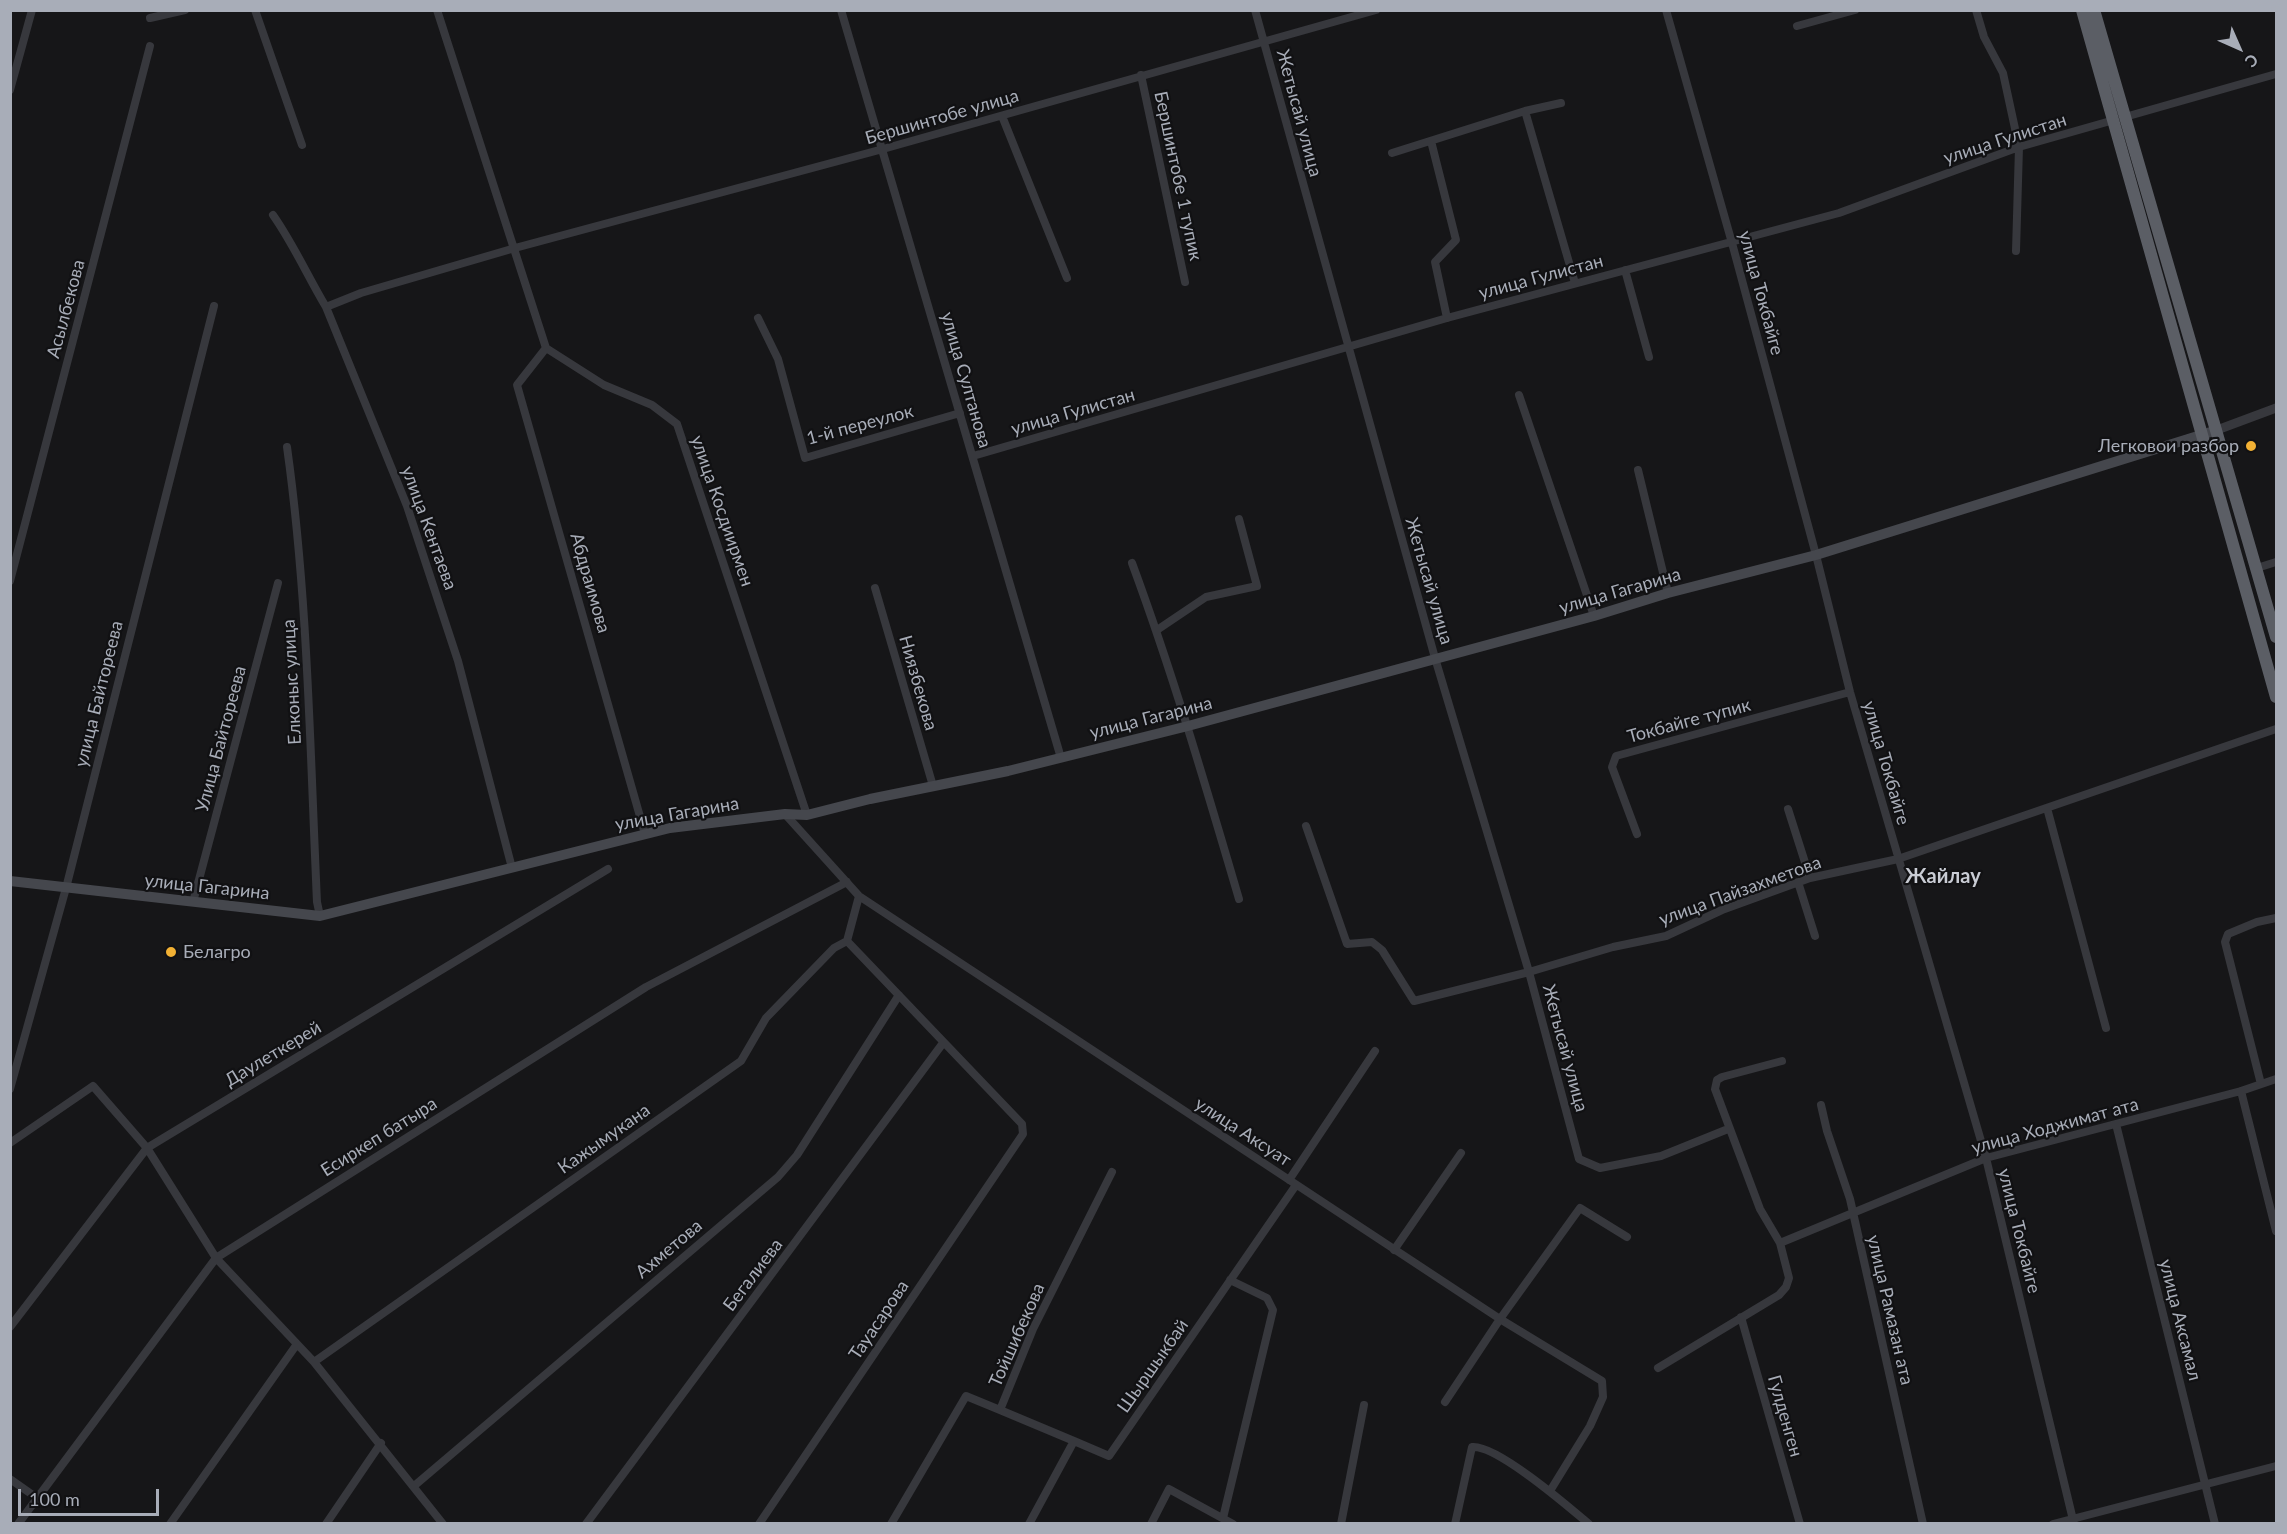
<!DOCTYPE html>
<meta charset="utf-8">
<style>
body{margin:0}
#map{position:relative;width:2287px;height:1534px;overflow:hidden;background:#161618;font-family:Lato,sans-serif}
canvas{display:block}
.frame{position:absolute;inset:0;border:12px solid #a8adb8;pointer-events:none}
.north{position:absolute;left:2209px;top:18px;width:60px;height:60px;-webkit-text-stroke:4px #111113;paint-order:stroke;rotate:135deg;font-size:16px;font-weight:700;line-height:24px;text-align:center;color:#a8adb8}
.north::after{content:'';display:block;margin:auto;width:21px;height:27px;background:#a8adb8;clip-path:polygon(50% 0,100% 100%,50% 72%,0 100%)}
.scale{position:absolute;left:18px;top:1489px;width:141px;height:27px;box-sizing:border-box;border:3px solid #a8adb8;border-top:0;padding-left:8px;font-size:18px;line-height:21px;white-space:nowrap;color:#a8adb8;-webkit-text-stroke:4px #111113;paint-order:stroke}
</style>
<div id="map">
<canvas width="2287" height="1534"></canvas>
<div class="frame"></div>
<div class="north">С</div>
<div class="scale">100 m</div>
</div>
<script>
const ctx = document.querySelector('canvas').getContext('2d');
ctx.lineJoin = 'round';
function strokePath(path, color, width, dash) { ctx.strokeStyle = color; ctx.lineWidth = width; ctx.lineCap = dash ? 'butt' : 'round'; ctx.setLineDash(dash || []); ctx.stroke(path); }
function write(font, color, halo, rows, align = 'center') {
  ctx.font = font + ' Lato,sans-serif'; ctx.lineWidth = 4.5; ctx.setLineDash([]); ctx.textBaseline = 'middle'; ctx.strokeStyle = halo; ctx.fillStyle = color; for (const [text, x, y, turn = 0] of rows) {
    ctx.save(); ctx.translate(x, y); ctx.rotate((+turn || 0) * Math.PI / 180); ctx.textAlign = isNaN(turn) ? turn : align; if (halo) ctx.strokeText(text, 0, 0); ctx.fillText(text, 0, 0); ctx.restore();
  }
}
const minor = new Path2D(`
 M255 10 302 145
 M437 10 546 348 604 385 652 405 677 424 807 815
 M841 10 1061 758
 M1255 10 1435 658 1529 972 1579 1159 1600 1168 1661 1156 1728 1129
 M1666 10 1732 243 1816 555 1850 692 1986 1158 2074 1524
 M1976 10 1984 37 2003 73 2019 147 2016 251
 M150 18 185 10
 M1797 26 1855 10
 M1141 75 1185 282
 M10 90 32 10
 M1525 111 1575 283
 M1002 116 1067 278
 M2125 117 2276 74
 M1431 141 1456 240 1435 262 1447 318
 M1392 153 1525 111 1561 103
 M273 215C294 245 308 277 326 307L407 506 458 661 512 868
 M1625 270 1649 357
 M326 307 361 293 515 248 883 149 1376 10
 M758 318 778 359 805 458 960 413
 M546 348 517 385 645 834
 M1519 395 1594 616
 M287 447C308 597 310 750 317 902L320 916
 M973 456 1447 318 1839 213 2019 147 2114 120
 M1638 470 1668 593
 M1132 563C1173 674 1206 787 1239 899
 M2257 568 2276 562
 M10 581 150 46
 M875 588 933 786
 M1157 630 1206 597 1257 586 1239 519
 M2047 808 2106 1028
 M1788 809 1810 878
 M785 814 859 896 1500 1319 1602 1381 1603 1397 1590 1426 1550 1491
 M1306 826 1347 944 1372 942 1382 950 1414 1001 1529 972 1613 947 1666 936 1722 910 1810 878 1898 859 2276 729
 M1637 834 1612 767 1616 756 1850 692
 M1798 882 1815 936
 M193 902 278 583
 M2261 1084 2225 942 2228 934 2257 922 2276 918
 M10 1089 66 888 214 306
 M2241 1091 2276 1231
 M1821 1105 1827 1131 1850 1199 1923 1524
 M2116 1124 2215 1524
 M10 1143 93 1086 147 1148 216 1258 314 1362 443 1524
 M1289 1180 1375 1051
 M1780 1243 1986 1158 2241 1091 2276 1079
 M1394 1250 1461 1153
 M1741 1317 1800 1524
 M10 1327 147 1148 608 869
 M314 1362 741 1061 766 1018 834 948 847 941 859 896
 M1658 1368 1779 1295 1786 1287 1789 1278 1780 1243 1760 1209 1715 1089 1717 1080 1722 1077 1782 1061
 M1445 1402 1500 1319 1580 1208 1627 1237
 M1000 1410 1074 1441
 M10 1479 37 1498
 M414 1486 778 1177 797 1155 899 995
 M1223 1518 1273 1310 1267 1298 1230 1280
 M18 1524 216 1258 646 987 847 882
 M170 1524 297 1344
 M326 1524 381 1443
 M586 1524 943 1043
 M759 1524 1023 1134 1022 1124 847 941
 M891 1524 966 1396 1000 1410 1033 1329 1112 1172
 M1029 1524 1074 1441 1109 1456 1296 1185
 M1151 1524 1169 1489 1233 1524
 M1341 1524 1364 1405
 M1455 1524 1472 1447C1496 1444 1569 1507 1589 1524
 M2053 1524 2276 1466`);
const tertiary = new Path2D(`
 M2217 430 2276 408`);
const secondary = new Path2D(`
 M10 881 320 916 670 828 785 814 807 815 870 799 1008 771 1188 726 1594 616 1668 593 1816 555 2217 430`);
const trunk = new Path2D(`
 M2082 10 2276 697
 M2094 10 2276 637`);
const markers = [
 [2251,446,6,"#f2b134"],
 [171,952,6,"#f2b134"]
];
const streetNames = [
 ["Жетысай улица",1299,113,75],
 ["Бершинтобе улица",942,117,-16],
 ["улица Гулистан",2005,139,-18],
 ["Бершинтобе 1 тупик",1178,176,78],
 ["улица Гулистан",1541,277,-15],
 ["улица Токбайге",1761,293,75],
 ["Асылбекова",66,309,-75],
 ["улица Султанова",966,380,74],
 ["улица Гулистан",1073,412,-16],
 ["1-й переулок",860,425,-15],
 ["улица Косдиирмен",722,511,71],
 ["улица Кентаева",429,528,70],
 ["Жетысай улица",1429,581,74],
 ["Абдраимова",590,583,74],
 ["улица Гагарина",1620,591,-16],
 ["Елконыс улица",292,682,-93],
 ["Ниязбекова",918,683,74],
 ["улица Байтореева",99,694,-76],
 ["улица Гагарина",1151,718,-14],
 ["Токбайге тупик",1689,721,-15],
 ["Улица Байтореева",221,739,-75],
 ["улица Токбайге",1886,763,74],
 ["улица Гагарина",677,814,-10],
 ["улица Гагарина",207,887,6],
 ["улица Пайзахметова",1740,891,-20],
 ["Жетысай улица",1565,1048,75],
 ["Даулеткерей",273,1054,-31],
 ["улица Ходжимат ата",2055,1126,-15],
 ["улица Аксуат",1243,1132,33],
 ["Есиркеп батыра",379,1137,-32],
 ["Кажымукана",604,1139,-35],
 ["улица Токбайге",2019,1231,76],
 ["Ахметова",669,1249,-40],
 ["Бегалиева",753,1275,-53],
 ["улица Рамазан ата",1890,1310,77],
 ["Тауасарова",879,1320,-56],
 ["улица Аксамал",2180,1320,76],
 ["Тойшибекова",1017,1335,-66],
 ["Шыршыкбай",1153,1366,-55],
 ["Гулденген",1785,1416,74]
];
const poiNames = [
 ["Легковои разбор",2239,446],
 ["Белагро",183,952,"left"]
];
const neighbourhoodNames = [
 ["Жайлау",1943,877]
];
strokePath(minor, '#37383d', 8);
strokePath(tertiary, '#37383d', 9);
strokePath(secondary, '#45474d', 10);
strokePath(trunk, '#5b5e65', 12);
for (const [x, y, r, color] of markers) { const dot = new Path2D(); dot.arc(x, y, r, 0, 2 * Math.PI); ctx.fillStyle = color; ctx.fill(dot); strokePath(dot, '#111113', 2); }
write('18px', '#a8adb8', '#111113', streetNames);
write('18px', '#a8adb8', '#111113', poiNames, 'right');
write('bold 20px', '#c9ccd4', '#111113', neighbourhoodNames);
</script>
